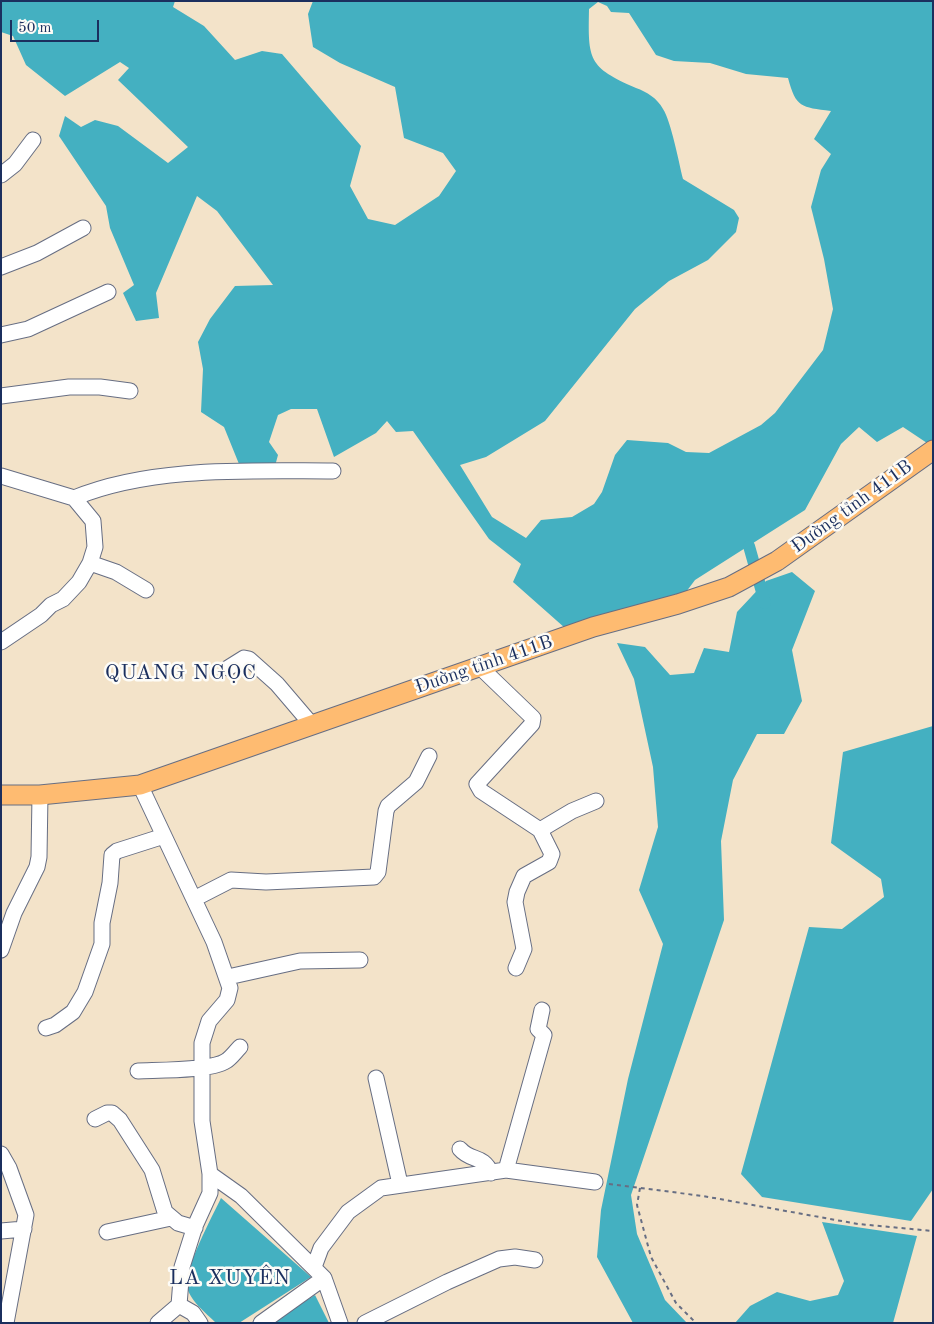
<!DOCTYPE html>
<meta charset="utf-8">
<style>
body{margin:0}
#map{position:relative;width:934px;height:1324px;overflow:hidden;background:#f3e3c9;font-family:"Old Standard TT",serif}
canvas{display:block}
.frame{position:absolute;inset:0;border:2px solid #1b2f5e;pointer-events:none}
.scale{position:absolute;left:10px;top:20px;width:89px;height:22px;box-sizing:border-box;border:2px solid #1b2f5e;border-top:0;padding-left:6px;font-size:15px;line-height:18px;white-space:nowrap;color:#1b2f5e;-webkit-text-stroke:4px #fdfcf7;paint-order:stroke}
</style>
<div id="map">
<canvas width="934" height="1324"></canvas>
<div class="frame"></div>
<div class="scale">50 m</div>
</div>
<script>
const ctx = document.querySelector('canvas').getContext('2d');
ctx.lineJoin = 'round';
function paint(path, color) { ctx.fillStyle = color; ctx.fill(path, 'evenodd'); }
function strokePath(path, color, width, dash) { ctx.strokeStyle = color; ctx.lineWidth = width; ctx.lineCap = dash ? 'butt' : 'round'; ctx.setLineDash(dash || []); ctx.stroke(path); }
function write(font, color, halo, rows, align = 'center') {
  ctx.font = font + ' "Old Standard TT",serif'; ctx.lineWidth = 5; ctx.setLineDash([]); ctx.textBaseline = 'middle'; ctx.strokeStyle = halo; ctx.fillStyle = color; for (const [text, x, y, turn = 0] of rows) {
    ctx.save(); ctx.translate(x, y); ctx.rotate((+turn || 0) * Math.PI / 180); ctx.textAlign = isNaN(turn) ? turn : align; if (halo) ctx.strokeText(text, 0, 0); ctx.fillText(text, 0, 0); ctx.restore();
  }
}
const water = new Path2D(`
 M1 1H175L173 7 204 26 235 60 262 51 282 54 361 146 350 186 368 219 395 225 439 196 456 171 443 153 404 138 395 87 340 63 313 47 308 14 313 1H933V440L927 443 903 427 877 442 859 427 841 444 805 510 695 580 683 596 565 628 513 582 521 564 489 539 413 431 396 432 387 421 376 433 334 457 317 409H291L278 415 269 442 278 455 275 466 239 464 224 427 201 412 203 369 198 342 210 319 235 286 273 285 217 211 197 196 156 293 159 318 136 321 123 293 134 285 110 228 106 206 59 136 65 116 81 127 95 120 118 126 168 163 188 147 118 80 129 68 120 62 65 96 26 65 13 36 1 32ZM598 2 607 6 611 12 629 13 656 55 674 61 710 63 746 74 788 78C796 108 801 107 831 111L814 139 831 154 821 170 811 207 824 259 833 309 823 350 775 413 761 425 709 453 686 452 668 443 627 440 615 455 602 492 594 504 572 517 541 520 526 538 492 517 460 465 486 457 545 421 635 309 669 281 708 260 736 232 739 218 734 210 683 179C679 163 671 121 663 109 657 98 647 92 636 88 588 67 588 60 589 9Z
 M792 572 815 591 792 650 802 701 784 734H757L733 780 721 841 724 920 631 1195 637 1234 665 1300 687 1323H633L597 1257 601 1210 628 1079 663 944 639 890 658 827 653 767 634 679 617 643 645 647 670 675 694 673 704 648 729 652 737 612 766 581Z
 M933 726V1189L911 1221 762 1197 741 1174 809 927 842 929 884 897 881 879 831 843 843 752Z
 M221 1198 311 1277 239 1323H216C206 1313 189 1300 187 1286 185 1267 212 1217 221 1198Z
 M822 1222 917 1236 893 1323H735L750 1306 777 1292 810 1301 838 1295 844 1281Z
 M315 1295 329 1323 272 1322Z`);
const canal = new Path2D(`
 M749 546 765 603`);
const path = new Path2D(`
 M609 1184 703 1196 858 1224 933 1231
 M640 1188 637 1205 651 1257 676 1303 696 1323`);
const minor = new Path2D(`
 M1 175 15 164 33 140
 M1 267 37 253 83 228
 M1 335 28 329 108 292
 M1 396 69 387H100L130 391
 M1 476 74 498 93 521 95 547 90 563 79 582 63 599 51 605 41 615 1 642
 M74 498C151 466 251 471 333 471
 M90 563 116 572 146 590
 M480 667 533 718 532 724 477 784 481 791 540 830 552 854 549 862 524 876 517 892 515 902 524 949 516 968
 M228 668 244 658 249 659 277 684 312 725
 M140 785 214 942 230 988 227 1000 209 1021 202 1043V1121L210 1174
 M540 830 572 811 596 801
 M194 899 231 880 266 882 374 877 378 872 386 811 388 806 416 782 429 756
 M1 950 14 913 37 867 39 857 40 795
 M228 977 300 961 360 960
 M46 1028 55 1025 73 1012 85 992 102 944V923L110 883 112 855 117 851 164 836
 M138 1071C157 1070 211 1071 226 1061 231 1058 235 1052 240 1047
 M376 1078 400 1184
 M95 1119 107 1113H112L120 1120 152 1170 165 1212 178 1223 195 1228
 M460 1149C471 1162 483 1154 491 1173
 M1 1154 9 1168 26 1215 6 1323
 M506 1170 544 1035 538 1029 542 1010
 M1 1231 24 1229
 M107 1232 171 1218
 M314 1267 321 1248 348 1212 381 1188 506 1170 595 1182
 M324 1278 340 1323
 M179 1305 193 1313 200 1323
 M158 1323 179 1305 182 1267 195 1226 210 1193V1174L241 1196 324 1278 261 1323
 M365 1323 447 1282 499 1259 515 1257 535 1260`);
const major = new Path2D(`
 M1 795H40L140 785 593 627 678 604 729 587 777 561 933 450`);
const streetNames = [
 ["Đường tỉnh 411B",852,507,-36],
 ["Đường tỉnh 411B",484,665,-19]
];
const quarterNames = [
 ["QUANG NGỌC",181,673],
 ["LA XUYÊN",230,1278]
];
paint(water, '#44b0c1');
strokePath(canal, '#44b0c1', 12);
strokePath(minor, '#676e83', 17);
strokePath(major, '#676e83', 21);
strokePath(path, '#676e83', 2, [4, 4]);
strokePath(minor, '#fff', 15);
strokePath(major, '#febb71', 19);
write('19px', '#1b2f5e', '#fdfcf7', streetNames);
ctx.letterSpacing = '1px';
write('21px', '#1b2f5e', '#fdfcf7', quarterNames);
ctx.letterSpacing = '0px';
</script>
